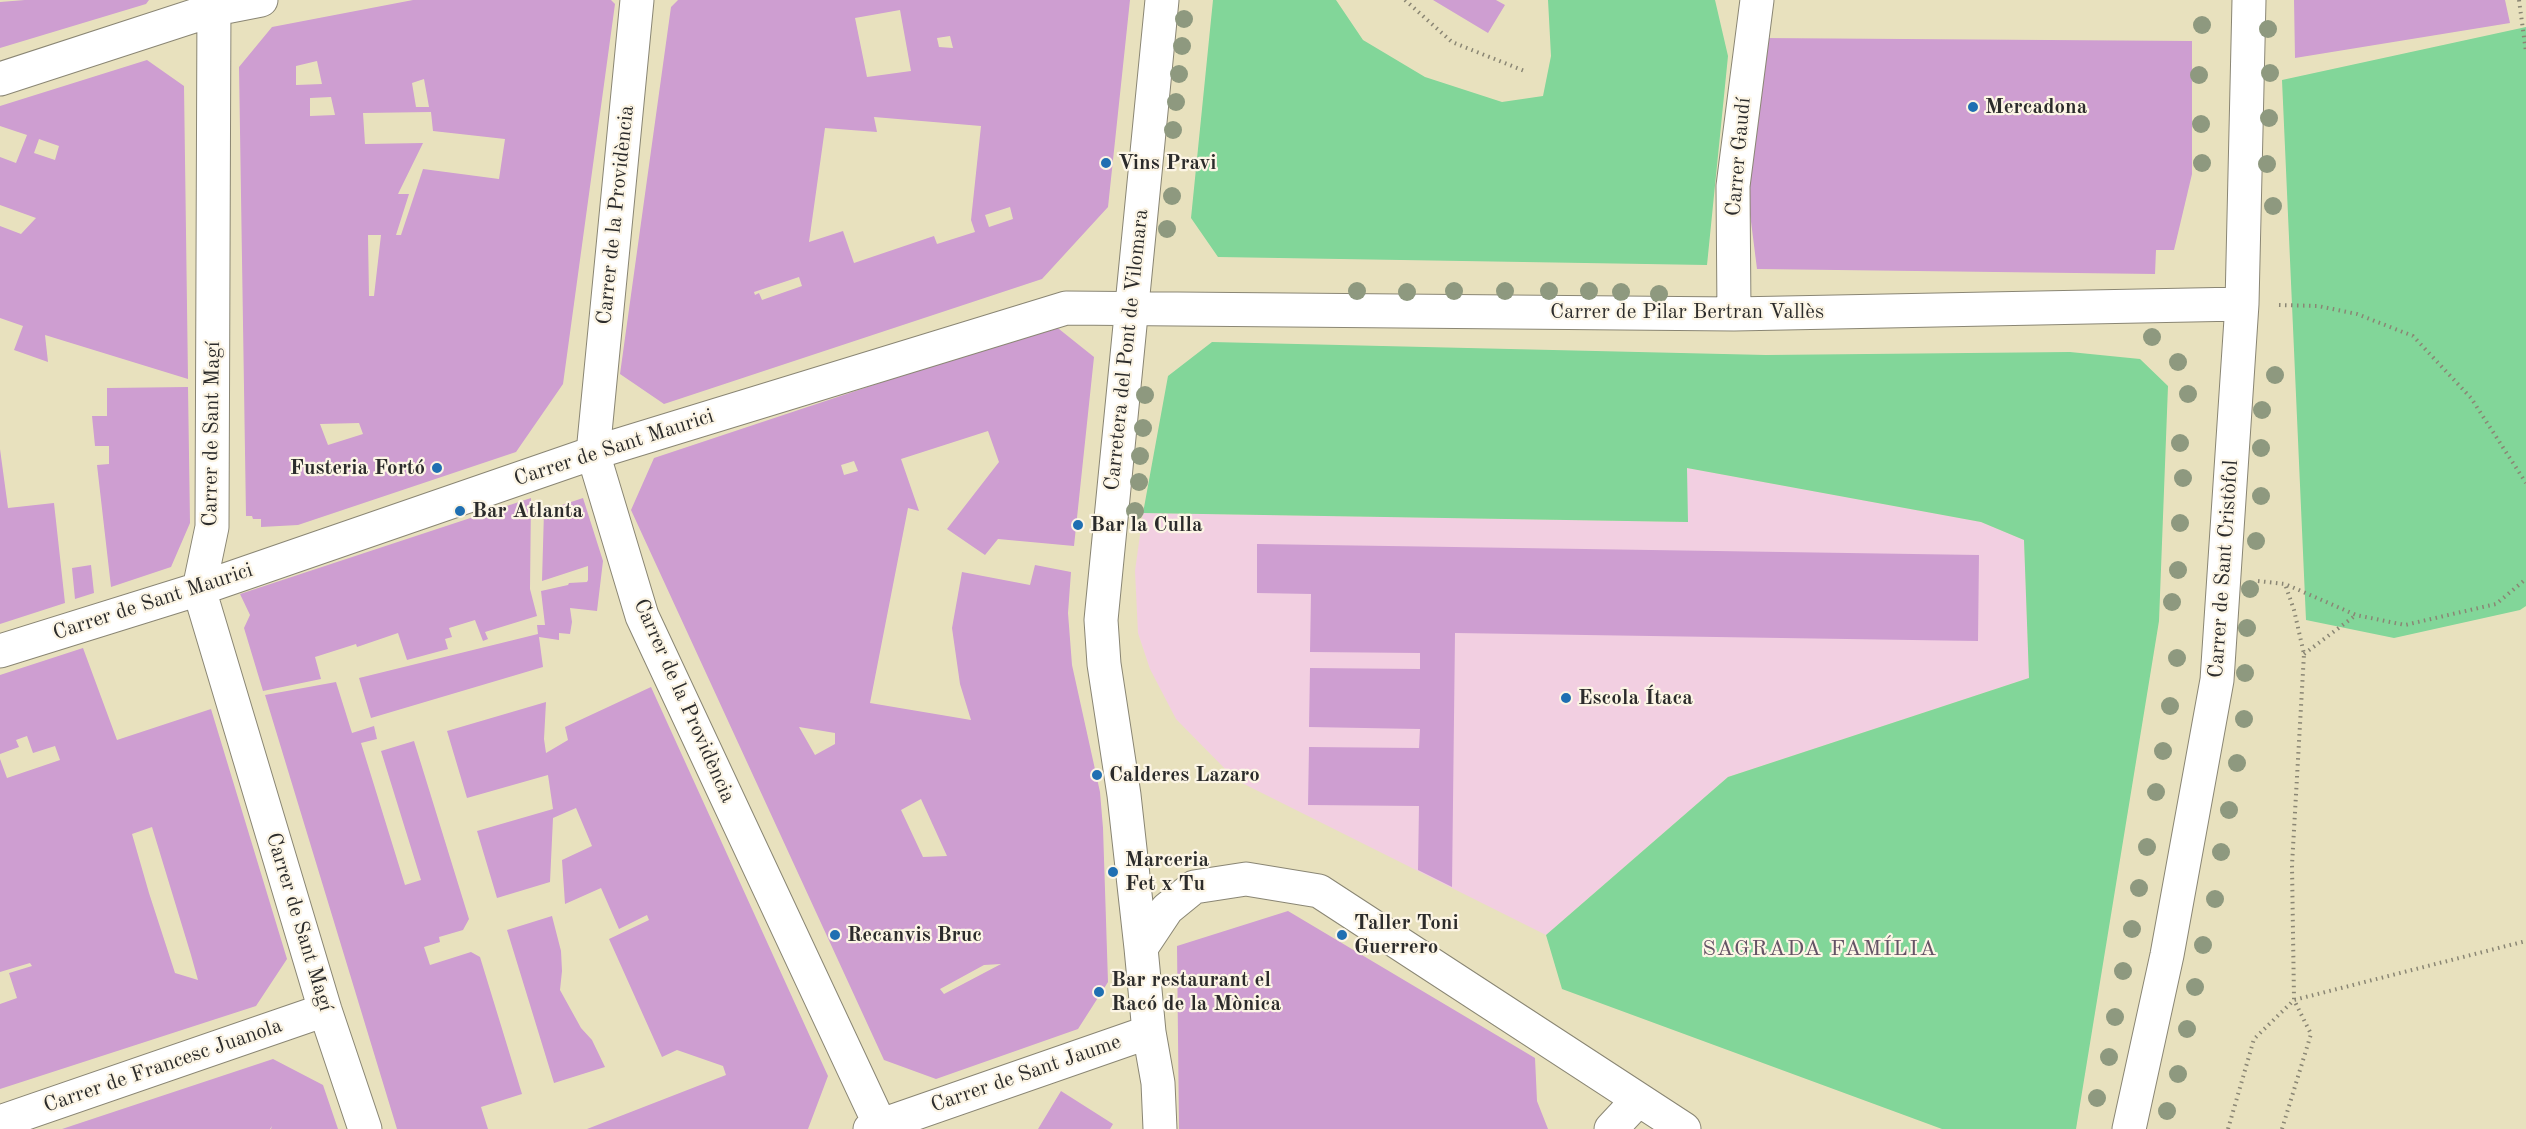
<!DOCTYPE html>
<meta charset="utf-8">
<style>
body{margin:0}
canvas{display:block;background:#e8e1be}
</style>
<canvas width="2526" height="1129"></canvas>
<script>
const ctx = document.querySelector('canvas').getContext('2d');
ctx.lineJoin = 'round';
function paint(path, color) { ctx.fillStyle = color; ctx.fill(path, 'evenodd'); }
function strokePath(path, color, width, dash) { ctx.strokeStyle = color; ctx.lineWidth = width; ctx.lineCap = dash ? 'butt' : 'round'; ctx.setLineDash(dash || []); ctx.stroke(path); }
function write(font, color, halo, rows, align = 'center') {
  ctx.font = font + ' "Old Standard TT",serif'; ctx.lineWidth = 4.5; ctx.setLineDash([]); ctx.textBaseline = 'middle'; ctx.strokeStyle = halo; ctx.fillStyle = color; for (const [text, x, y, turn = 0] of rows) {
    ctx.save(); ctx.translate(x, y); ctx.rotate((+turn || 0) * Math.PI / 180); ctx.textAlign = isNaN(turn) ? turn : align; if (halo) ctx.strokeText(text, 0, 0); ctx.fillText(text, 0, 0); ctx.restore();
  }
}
const built = new Path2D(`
 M1687 468 1981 522 2024 540 2029 678 1728 777 1546 935 1236 780 1176 719 1150 669 1138 633 1135 571 1143 513 1687 522Z`);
const green = new Path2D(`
 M1213 0H1336L1363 40 1425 77 1502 102 1543 96 1551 56 1548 0H1715L1728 56 1707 265 1218 257 1191 218Z
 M2526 27V606L2520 610 2394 638 2306 620 2282 80Z
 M1212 342 1766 355 2070 352 2140 359 2168 386 2159 621 2076 1129H1942L1562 989 1546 935 1728 777 2029 678 2024 540 1981 522 1687 468 1688 522 1143 513 1168 376Z`);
const building = new Path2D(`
 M25 0H149L146 4 0 48V2Z
 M413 0H611L615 4 563 384 516 452 298 525 261 527V519H253L252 516H246L239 67 272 27ZM317 61 322 84 296 85V66ZM424 79 429 107H416L412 83ZM331 97 335 115 310 116V98ZM431 112 433 131 505 139 499 179 423 169 401 235H396L409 194H398L423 143 365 144 363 113ZM368 235H381L374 296H369ZM359 423 363 434 328 445 320 424Z
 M678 0H1130L1108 207 1042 279 664 404 620 374 671 7ZM900 10 911 71 867 77 855 18ZM950 36 953 48 939 47 937 38ZM874 117 981 126 971 220 975 232 937 244 934 236 854 263 843 231 809 242 825 128 877 132ZM1010 207 1013 219 989 227 985 215ZM799 277 802 286 762 300 759 293 755 295 754 292Z
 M1433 0H1496L1505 5 1488 33Z
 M2294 0H2505L2510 23 2295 58Z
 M1761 38 2192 41V174L2174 250H2156L2155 274 1757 269 1746 182Z
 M147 60 184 86 188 379 45 335 48 362 14 350 23 326 0 318V226L21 234 36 218 0 205V157L16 163 27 135 0 126V106ZM39 139 59 146 55 160 34 153Z
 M1054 325 1094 357 1074 546 998 539 985 555 947 529 999 462 988 431 901 459 919 511 908 508 870 703 971 720 960 684 952 628 962 572 1030 585 1035 565 1071 572 1068 613 1072 665 1100 792 1103 828 1108 982 1078 1029 936 1079 884 1060 631 510 654 458ZM854 461 858 471 844 475 841 465ZM799 727 835 733V744L815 755ZM921 799 947 856 923 857 901 810ZM1001 964 944 994 940 989 984 965Z
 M188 387 190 523 171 567 111 587 97 465 109 464V446H95L92 416H107V388Z
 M0 449 8 508 54 503 65 603 0 624Z
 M531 498 530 589 537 616 485 632 488 639 483 641 475 620 449 628 452 637 445 639 448 649 407 660 398 633 357 647 356 644 315 657 321 679 263 691 244 628 250 615 240 594Z
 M583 498 603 561 597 611 570 608 572 622 570 634 559 633V640L539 637 543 667 371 718 359 678 538 634 537 625H545L541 591 568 585 569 583 587 582 588 580V566L542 581 544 511Z
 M1257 544 1979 555 1978 641 1455 633 1452 887 1418 870 1419 806 1308 805 1309 747 1419 748 1420 729 1309 727 1310 668 1420 669V653L1310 652 1311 594 1257 593Z
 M91 565 94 593 75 599 72 568Z
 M83 648 117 740 211 709 287 959 256 1006 0 1089V1004L17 998 9 973 32 966 30 963 0 972V759L7 778 60 760 55 746 33 753 27 736 16 740 19 747 0 754V675ZM152 827 191 955 198 980 175 973 149 893 132 834Z
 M336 682 352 733 374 726 377 739 361 743 405 885 421 880 381 751 414 741 469 919 463 930 439 937 440 942 424 947 430 965 471 952 480 957 522 1094 481 1107 488 1129H397L265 695Z
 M651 687 828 1076 808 1129H587L726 1075 723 1066 677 1050 662 1057 609 939 649 920 647 915 619 929 601 888 565 904 562 860 592 846 576 808 553 818 550 882 497 898 477 831 553 809 548 775 467 798 447 731 546 702 544 739 546 753 568 740 565 727Z
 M1288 911 1535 1058 1537 1101 1548 1129H1179L1177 946Z
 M552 916 561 951 562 971 560 990 581 1028 592 1040 605 1067 554 1083 507 930Z
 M273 1059 323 1085 338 1129H271L272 1126 270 1129H62Z
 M1061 1091 1113 1124 1110 1129H1038Z`);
const path = new Path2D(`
 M1405 0 1452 42 1527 72
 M2519 0 2526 52
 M2279 305 2318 306 2357 314 2413 336 2471 398 2526 483
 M2258 581 2285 584 2356 615 2405 625 2496 604 2526 579
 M2304 654 2356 615
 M2228 1129 2254 1039 2294 1000 2526 941
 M2282 1129 2311 1034 2294 1000 2292 865 2304 654 2294 610 2285 584`);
const minor = new Path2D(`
 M214 0 212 527 199 589 325 1010 365 1129
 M637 0 593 453 642 616 880 1125
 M0 79 215 9 261 0
 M1734 314 1733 186 1757 0
 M0 651 199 589 593 453 1066 308 1734 314 2242 304
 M1141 948 1167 909 1194 887 1246 879 1319 891 1684 1129
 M0 1122 325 1010
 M870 1129 1149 1032
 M1160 1129 1158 1083 1149 1032 1141 948 1124 795 1104 664 1101 620 1162 0
 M1611 1129 1638 1100
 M2129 1129 2167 955 2217 680 2242 304 2249 0`);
const trees = [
 [1184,19],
 [2202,25],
 [2268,29],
 [1182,46],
 [2270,73],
 [1179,74],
 [2199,75],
 [1176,102],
 [2269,118],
 [2201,124],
 [1173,130],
 [2202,163],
 [2267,164],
 [1172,196],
 [2273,206],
 [1167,229],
 [1357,291],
 [1454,291],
 [1505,291],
 [1549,291],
 [1589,291],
 [1407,292],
 [1621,292],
 [1659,294],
 [2152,337],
 [2178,362],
 [2275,375],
 [2188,394],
 [1145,395],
 [2262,410],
 [1143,428],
 [2180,443],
 [2261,448],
 [1140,456],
 [2183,478],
 [1139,482],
 [2261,496],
 [1135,511],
 [2180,523],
 [2256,541],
 [2178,570],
 [2250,589],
 [2172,602],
 [2247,628],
 [2177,658],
 [2245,673],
 [2170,706],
 [2244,719],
 [2163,751],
 [2237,763],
 [2156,792],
 [2229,810],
 [2147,847],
 [2221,852],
 [2139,888],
 [2215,899],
 [2132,929],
 [2203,945],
 [2123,971],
 [2195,987],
 [2115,1017],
 [2187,1029],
 [2109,1057],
 [2178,1074],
 [2097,1098],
 [2167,1111]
];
const markers = [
 [1973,107,6,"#1f6fb2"],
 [1106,163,6,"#1f6fb2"],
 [437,468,6,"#1f6fb2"],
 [460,511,6,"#1f6fb2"],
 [1078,525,6,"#1f6fb2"],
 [1566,698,6,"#1f6fb2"],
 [1097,775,6,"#1f6fb2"],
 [1113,872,6,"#1f6fb2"],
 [835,935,6,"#1f6fb2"],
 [1342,935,6,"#1f6fb2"],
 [1099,992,6,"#1f6fb2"]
];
const poiNames = [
 ["Mercadona",1985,107],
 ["Vins Pravi",1118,163],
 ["Fusteria Fortó",425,468,"right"],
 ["Bar Atlanta",472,511],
 ["Bar la Culla",1090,525],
 ["Escola Ítaca",1578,698],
 ["Calderes Lazaro",1109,775],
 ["Marceria",1125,860],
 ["Fet x Tu",1125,884],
 ["Taller Toni",1354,923],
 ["Guerrero",1354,947],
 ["Recanvis Bruc",847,935],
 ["Bar restaurant el",1111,980],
 ["Racó de la Mònica",1111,1004]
];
const streetNames = [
 ["Carrer Gaudí",1739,157,-85],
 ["Carrer de la Providència",616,215,-84],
 ["Carrer de Pilar Bertran Vallès",1687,312],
 ["Carretera del Pont de Vilomara",1127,350,-84],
 ["Carrer de Sant Magí",212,434,-89],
 ["Carrer de Sant Maurici",614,448,-18],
 ["Carrer de Sant Cristòfol",2224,569,-86],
 ["Carrer de Sant Maurici",153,602,-18],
 ["Carrer de la Providència",684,701,66],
 ["Carrer de Sant Magí",299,922,73],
 ["Carrer de Francesc Juanola",163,1066,-19],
 ["Carrer de Sant Jaume",1026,1074,-19]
];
const neighbourhoodNames = [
 ["SAGRADA FAMÍLIA",1820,949]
];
paint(built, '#f2cfe1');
paint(green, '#82d699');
paint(building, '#ce9ed1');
strokePath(minor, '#8a8674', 35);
strokePath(path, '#8a8674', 4, [1.5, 4.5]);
strokePath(minor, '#fff', 33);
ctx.fillStyle = '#8e997f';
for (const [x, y] of trees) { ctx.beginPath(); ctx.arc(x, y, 9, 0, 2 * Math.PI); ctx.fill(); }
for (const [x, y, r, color] of markers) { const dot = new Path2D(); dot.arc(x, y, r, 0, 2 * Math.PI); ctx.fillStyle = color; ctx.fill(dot); strokePath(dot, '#fcf5e5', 2); }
write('bold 21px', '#2b2b2b', '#fcf5e5', poiNames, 'left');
write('21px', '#2b2b2b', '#fcf5e5', streetNames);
ctx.letterSpacing = '1.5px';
write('22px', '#645365', '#fcf5e5', neighbourhoodNames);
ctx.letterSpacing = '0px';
</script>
